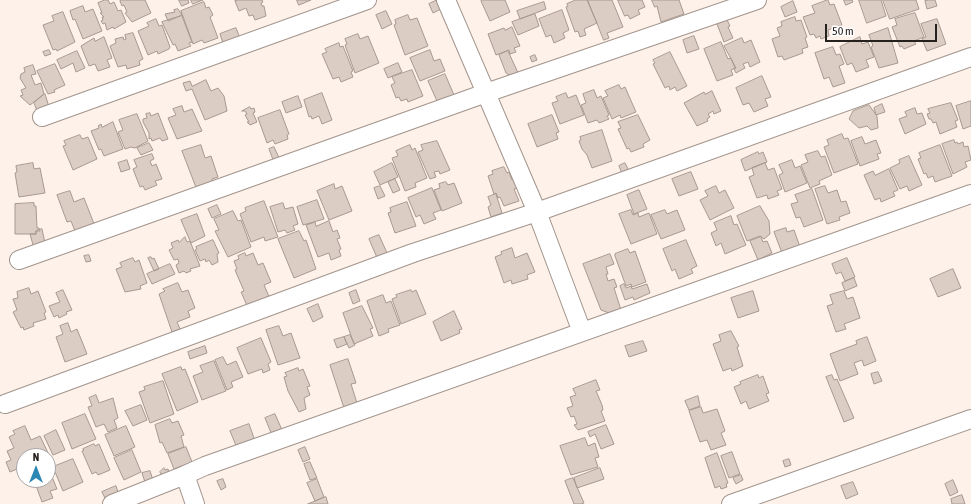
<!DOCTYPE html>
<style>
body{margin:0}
#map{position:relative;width:971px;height:504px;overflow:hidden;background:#fdf1e9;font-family:"Asap Condensed",sans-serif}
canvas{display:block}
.north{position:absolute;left:16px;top:448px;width:40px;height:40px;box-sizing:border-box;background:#fff;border:1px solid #a9a6a5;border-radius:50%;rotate:0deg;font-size:11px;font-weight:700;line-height:16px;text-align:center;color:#27211e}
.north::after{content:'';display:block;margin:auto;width:14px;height:18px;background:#2b86b3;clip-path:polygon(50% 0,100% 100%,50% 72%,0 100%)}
.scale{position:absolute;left:825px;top:24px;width:112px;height:18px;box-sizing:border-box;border:2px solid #27211e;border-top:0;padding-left:5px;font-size:12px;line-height:14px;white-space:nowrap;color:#27211e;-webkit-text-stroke:3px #fff;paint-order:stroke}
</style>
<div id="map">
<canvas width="971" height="504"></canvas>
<div class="north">N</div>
<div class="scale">50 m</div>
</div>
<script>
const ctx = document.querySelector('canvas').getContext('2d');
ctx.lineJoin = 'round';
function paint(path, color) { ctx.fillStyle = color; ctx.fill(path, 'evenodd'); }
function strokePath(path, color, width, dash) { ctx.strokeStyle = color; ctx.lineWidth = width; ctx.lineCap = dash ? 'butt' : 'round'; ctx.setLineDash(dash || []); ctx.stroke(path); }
const building = new Path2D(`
 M105 0H108L110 4 114 2 118 11 121 10 126 22 114 29 113 27 107 30 105 23 103 24 101 21 103 20 102 17H104L100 13H102L98 3Z
 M122 0H145L151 13 132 22 125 13 127 12 124 5 122 6 120 1Z
 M179 0H188L189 3 182 6Z
 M191 0H203L193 4Z
 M239 0H262L263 2 261 3 262 6H264L266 16 255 20 253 15 249 16 246 8 239 11 235 1Z
 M297 0H311L299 5Z
 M437 0H439L443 8 433 13 429 4Z
 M483 0H505L510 12 490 21 481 1Z
 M576 0H587L597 23 584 29 586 35 580 37 578 31 575 32 566 7 568 6 567 4Z
 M588 0H612L623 27 607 33 609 38 604 40Z
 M618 0H642L645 7 638 10 640 14 630 19 628 15 625 16Z
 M652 0H679L684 14 661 22 657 6 655 7Z
 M828 0 830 5 834 4 842 25 828 30 829 36 821 39 820 36 816 38 814 34 810 35 803 17 815 13 812 6Z
 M844 0H852L853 2 846 5Z
 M859 0H881L886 16 867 23Z
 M883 0H916L919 9 890 19Z
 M929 0H935L937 6 927 9 925 1Z
 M793 1 797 12 785 17 781 7Z
 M204 2 206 8 209 7 213 15 210 17 218 38 204 43 202 40 193 44 181 11Z
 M544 2 546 9 520 19 517 11Z
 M83 6 85 12 93 9 102 31 83 39 75 19 73 20 70 11Z
 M178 9 182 15 168 21 165 14 175 12 174 10Z
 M562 10 569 30 563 33 565 38 554 43 551 35 546 37 539 19Z
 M386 11 392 24 382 29 376 15Z
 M63 12 75 42 57 51 56 49 53 50 43 25 54 21 52 16Z
 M915 13 924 37 914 41 916 44 904 49 902 46 900 47 892 27 897 25 895 19Z
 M535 14 539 26 518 35 512 22Z
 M408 15 410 20 417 18 428 46 405 55 394 25 396 24 395 20Z
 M182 16 192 42 189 43 191 46 178 51 175 44 173 45 162 22Z
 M795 17 796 21 801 20 807 37 805 38 808 47 802 49 803 53 784 60 782 56 778 57 772 39 780 36 777 28 782 26 781 22Z
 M156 19 159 26 162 25 170 47 169 49 158 54 157 51 148 55 138 31 149 26 147 23Z
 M937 19 946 44 927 51 922 39 926 37 921 24Z
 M727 20 730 26 728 27 733 38 724 42 717 24Z
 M512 27 520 46 514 48 516 52 510 54 509 50 496 55 488 34 504 28 505 30Z
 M236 28 242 43 225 49 220 34Z
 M888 28 898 63 879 68 871 47 873 46 869 35Z
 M133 33 143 59 139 61 140 65 127 69 126 65 118 67 110 46 116 43 115 39 123 37 124 40 126 39 125 35Z
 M358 34 360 39 368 36 379 63 355 73 345 45 347 44 345 39Z
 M694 36 699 49 687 53 683 40Z
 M104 37 112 58 107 60 110 67 98 71 95 64 89 66 81 46 94 38 95 41Z
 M860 37 862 44 868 42 874 57 866 60 869 67 856 72 852 63 847 65 840 47Z
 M742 38 744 43 751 40 760 62 750 67 748 62 743 64 745 68 736 73 734 69 736 68 724 46Z
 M721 42 728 59 731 58 735 68 731 70 733 75 717 81 704 49Z
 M339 43 340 47 343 46 353 71 351 72 353 77 341 82 339 77 333 79 322 54 327 52 325 49Z
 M833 47 836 55 840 54 844 64 839 66 845 83 833 87 829 77 824 79 815 53Z
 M49 50 51 54 45 56 43 52Z
 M430 50 434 61 440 59 445 71 420 81 410 58Z
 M77 51 85 68 76 72 73 63 61 69 57 60Z
 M508 51 519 75 514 78 506 73 499 55Z
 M670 52 687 86 677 91 675 87 670 90 669 86 665 88 653 64 655 63 653 60Z
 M535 55 537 60 532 62 530 57Z
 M398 63 402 72 388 78 384 69Z
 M55 64 65 85 54 90 55 92 48 94 37 71Z
 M33 65 36 74 31 75 35 85 41 83 44 94 30 105 20 96 23 95 21 90 26 88 20 78 21 74 25 72 24 68Z
 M412 70 423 96 408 102 407 99 401 101 399 97 396 98 391 85 395 83 392 77Z
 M445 74 454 95 437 101 428 81Z
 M762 76 771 97 765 99 768 106 754 112 749 103 743 105 736 88Z
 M206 80 211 91 218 88 224 96 227 111 205 120 192 89 186 91 183 83 190 81 192 86Z
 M619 85 621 89 625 87 636 112 621 118 620 115 612 119 603 98 608 96 605 91Z
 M594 90 597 98 601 96 609 115 607 116 609 119 599 123 597 120 588 123 581 105 586 103 583 94Z
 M712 91 721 111 714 114 713 111 708 114 710 117 707 119 708 121 697 126 684 103 704 92 705 94Z
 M322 93 332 120 322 124 319 116 312 119 311 116 309 117 304 100Z
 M566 93 568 98 576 95 584 115 560 124 552 103 558 101 556 97Z
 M45 94 50 110 38 113 34 103Z
 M298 96 302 107 286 113 282 102Z
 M971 101V126L963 129 956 106Z
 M951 103 958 120 955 121 957 127 940 134 936 122 933 123 931 119H929L927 114 930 113 928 109Z
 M882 104 885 112 876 115 874 108Z
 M869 105 877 116 878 128 871 130 867 126 859 128 849 119 853 111Z
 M182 106 184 112 192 109 202 131 177 139 168 118 176 115 173 109Z
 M250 107 251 109 254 108 255 112 253 113 257 122 250 125 247 122H249L245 115 247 114 245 111H242Z
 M915 108 917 114 922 113 926 124 905 134 899 119 907 116 905 112Z
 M280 110 289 134 287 135 288 139 275 144 273 140 267 143 258 118Z
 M150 113 151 116 158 113 168 139 162 141 160 138 152 141 151 138 149 139V133L143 122V119L147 118 146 114Z
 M137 114 148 141 135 148 131 147 125 149 118 132 123 130 119 120Z
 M552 115 559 132 556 133 558 139 537 147 528 124Z
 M638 115 650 140 643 144 644 147 631 152 629 148 627 149 618 129 621 128 618 122Z
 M113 122 123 149 104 156 101 149 99 150 91 131 99 128 98 126 101 124 102 127Z
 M602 130 612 161 592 168 587 155 582 149 579 141 581 140 580 137Z
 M842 134 844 139 848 138 858 164 834 173 824 147 829 145 827 140Z
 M80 135 82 139 88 137 97 159 73 170 63 146 66 145 64 141Z
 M862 137 865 144 876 140 881 153 877 154 879 159 860 166 851 141Z
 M954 140 955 143 957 142 958 144 963 142 964 147 968 146 971 160 965 162 967 167 953 174 942 144Z
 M437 141 450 170 440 174 439 171 434 172 436 177 430 179 418 152 423 150 421 145Z
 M149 143 153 150 141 155 137 148Z
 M201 145 205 158 211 156 218 177 212 179 213 184 197 190 182 151Z
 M410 145 412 150 415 148 427 178 415 183 416 187 405 191 392 158 398 156 396 151Z
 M940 145 952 176 935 182 933 176 928 178 926 173 924 174 918 159 921 158 919 153Z
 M274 147 281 162 275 165 269 149Z
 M818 151 821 157 825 156 832 175 819 181 820 184 810 188 801 165 808 162 805 155Z
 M758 152 759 154 763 152 767 162 745 171 741 160Z
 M152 154 154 159 150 161 152 166 156 164 162 179 155 181 157 185 145 190 143 186 140 187 133 169 137 167 134 160Z
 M909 156 922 185 909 191 907 186 900 189 890 168 900 163 899 160Z
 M127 160 130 169 121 172 118 163Z
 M792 160 795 168 800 166 807 183 785 192 779 175 783 173 779 165Z
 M33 163 34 169 40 168 45 193 19 197 15 173 17 172 16 166Z
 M392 163 398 177 380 185 374 172Z
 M625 163 630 173 623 176 619 166Z
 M765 163 768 170 774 168 782 189 777 191 779 195 768 199 767 195 757 198 749 177 754 175 752 168Z
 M504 167 507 173 509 172 512 180 515 179 518 188 514 189 519 201 504 206 500 197 498 198 496 193 494 194 488 176 493 174 492 171Z
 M889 169 898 190 893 192 895 196 881 202 880 198 875 200 864 175 873 171 875 175Z
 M691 172 698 189 679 196 672 179Z
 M395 179 400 190 393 193 388 182Z
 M446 182 448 185 454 183 462 203 442 211 434 190 440 188 439 184Z
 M334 184 335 189 342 186 352 211 329 220 317 191Z
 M380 186 385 196 378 199 374 188Z
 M716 186 719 193 725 190 734 208 710 220 700 200 708 196 705 191Z
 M825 186 828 193 837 190 841 202 846 201 850 213 839 217 840 220 827 224 815 189Z
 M432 188 441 210 433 213 436 219 424 224 420 215 416 217 408 198Z
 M812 189 823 220 804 227 800 217 796 218 791 204 798 202 795 195Z
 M639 190 647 209 634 214 627 195Z
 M70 191 74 202 84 198 96 229 77 236 71 221 67 222 57 195Z
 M496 194 502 213 491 217 488 207 491 205 488 197Z
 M317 200 324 219 303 225 297 207Z
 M264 201 278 237 265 241 264 237 251 242 240 214 246 211 245 208Z
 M407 202 416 226 395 233 388 213 391 212 390 208Z
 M34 203V206H36L37 228H39L40 231H36V234H15V204Z
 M283 203 285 209 293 207 298 224 293 226 295 230 287 233 285 230 278 232 270 207Z
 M217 205 221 214 212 218 208 209Z
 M760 206 769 221 770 234 764 239 760 236 747 241 737 216Z
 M631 210 633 215 638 213 639 217 649 213 657 234 631 244 619 214Z
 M665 210 667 214 677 210 685 230 661 239 651 215Z
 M233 211 238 221 241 220 251 247 228 257 215 231 219 230 214 219Z
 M197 214 205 236 191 243 181 220Z
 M731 216 734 225 737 224 746 245 725 254 721 243 716 246 711 233 717 230 714 223Z
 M329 221 333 232 337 230 340 238 337 239 341 249 339 250 341 256 331 260 329 253 318 257 306 225 315 222 316 226Z
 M786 228 787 232 794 230 800 247 782 253 774 232Z
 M42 229 46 248 35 252 30 234H36V231Z
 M299 231 304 241 306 240 316 269 294 278 278 239Z
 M379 235 387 253 384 254 386 257 378 260 369 239Z
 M185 237 187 242 190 241 200 266 190 269 191 271 186 273 184 271 179 273 176 265 179 263 178 259 174 260 169 250 173 248 171 243 178 240 179 242Z
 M761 237 763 242 767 241 772 253 758 260 750 241Z
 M213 240 219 253 217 254 218 262 212 265 209 260 206 262 205 259 200 261 195 250 197 249 196 247Z
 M686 240 697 266 691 269 693 273 679 279 675 269 672 271 663 249Z
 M512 248 515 258 527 253 535 272 527 275 528 279 512 284 511 280 504 283 495 257 502 254 501 252Z
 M628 249 630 253 635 251 646 282 632 287 631 284 626 286 615 256V254Z
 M245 253 246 256 253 253 258 265 263 263 271 282 264 285 271 301 249 310 241 292 244 291 235 270 237 269 234 261 239 259 238 256Z
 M610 254 614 264 606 267 608 274H606L608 281 614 279 617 287 614 288 621 310 609 313 601 310 583 264Z
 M89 255 91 261 86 262 84 256Z
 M151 257 152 259 154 258 159 269 154 271 148 258Z
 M133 258 135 262 139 260 147 283 140 286 141 289 125 292 116 269 122 267 120 263Z
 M847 258 855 277 845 281 841 272 836 274 832 264Z
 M170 264 175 274 152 284 147 274Z
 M953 269 961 288 938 297 930 279Z
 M854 278 857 286 845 291 842 283Z
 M178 283 182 292 188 290 195 308 188 311 190 317 177 322 180 329 172 332 159 294 165 291 163 289Z
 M624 284 626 288 631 286 632 289 647 284 650 293 634 300 633 297 625 300 620 286Z
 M29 288 31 294 38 291 46 312 44 313 46 319 33 323 34 326 24 330 23 327 21 328 13 312 17 310 13 299 18 298 17 292Z
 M63 290 72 310 66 312 67 314 59 318 58 315 54 317 49 306 60 302 56 293Z
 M356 290 360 301 353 304 349 293Z
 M411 290 412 292 416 290 426 314 401 324 392 299 397 297 396 295Z
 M753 291 759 311 738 318 731 298Z
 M844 291 847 299 853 297 860 318 844 324 846 329 836 332 827 306 833 304 830 295Z
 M383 295 386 303 391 301 400 325 388 329 389 332 379 336 367 301Z
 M318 304 323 317 313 322 307 309Z
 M362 306 373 328 370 329 373 336 354 344 343 313Z
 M454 311 462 329 459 330 460 333 441 341 433 322Z
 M68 323 71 332 77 329 87 354 65 362 56 337 63 334 60 326Z
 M279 326 283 336 291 333 300 358 278 365 266 330Z
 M731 331 739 346 737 347 743 366 732 371 731 368 723 371 713 344 721 341 719 335Z
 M350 335 355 345 349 348 344 337Z
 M344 337 347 344 337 348 334 340Z
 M867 337 876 361 864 366 862 360 854 363 858 374 840 381 830 354 857 344 856 341Z
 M261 338 271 362 268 364 270 370 263 373 262 369 248 374 237 348Z
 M643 341 647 351 629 357 625 346Z
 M205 346 207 353 190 359 188 352Z
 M223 357 227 365 236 361 243 377 231 382 233 387 227 390 215 360Z
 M348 359 356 383 351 384 357 403 344 408 330 365Z
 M214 361 226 391 202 400 193 376 203 372 200 366Z
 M181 367 182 370 185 369 198 402 177 411 162 374Z
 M298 368 299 371 303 369 310 386 307 387 310 395 304 398 306 409 299 412 288 391 284 377 287 376 285 373Z
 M878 372 882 381 874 384 871 374Z
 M758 375 759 378 763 376 769 393 766 394 769 401 749 409 746 401 741 404 734 387 741 384 740 382Z
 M832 375 834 380 837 379 854 418 844 422 826 377Z
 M596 380 600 390 596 391 602 405 603 410 601 411 605 421 578 430 574 425 577 424 574 416 571 417 567 408 573 406 570 397 576 395 573 389Z
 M163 381 174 414 150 423 139 392 145 390 144 387Z
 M96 395 99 403 113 398 118 418 114 420 117 428 108 432 104 424 96 427 88 407 92 406 89 398Z
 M698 396 700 406 689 410 685 401Z
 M141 405 147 420 133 426 125 411Z
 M701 407 703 413 717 409 725 431 721 433 726 445 711 450 707 440 700 442 689 411Z
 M85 414 96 439 72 449 62 423Z
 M275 414 282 430 272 435 265 418Z
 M170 419 172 423 178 421 184 435 181 436 184 447 167 453 162 442 160 443 155 425Z
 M249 424 255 441 237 448 230 431Z
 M606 425 614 444 601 449 595 434 590 437 588 432Z
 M25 426 31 440 40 436 49 455 24 456V466L10 472 6 462 11 460 7 451 14 448 9 437 15 434 13 431Z
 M126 426 135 447 114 456 105 435Z
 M56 430 65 450 53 455 44 436Z
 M585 438 588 446 595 443 599 457 595 458 598 467 571 475 560 446Z
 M94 444 95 446 99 444 110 470 98 475 96 472 92 474 82 451 84 450 83 449Z
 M186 447 192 462 174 469 168 454Z
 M305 447 310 459 303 462 298 450Z
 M132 450 141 472 124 480 114 458Z
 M732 452 740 474 729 478 721 456Z
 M717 453 728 483 726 484 727 487 721 489 720 486 715 488 705 458Z
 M73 459 83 482 63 491 53 467Z
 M789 459 791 465 785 467 783 461Z
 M310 462 317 478 310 480 304 464Z
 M164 468 165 470 168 469 169 473 162 476 160 472Z
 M600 468 604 479 577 488 574 478Z
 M150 471 153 480 145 482 142 473Z
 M50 472 57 489 50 491 53 498 42 502 34 480H48V473Z
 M741 475 743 480 736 484 733 478Z
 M573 478 584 503 581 504H574L565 481Z
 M223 479 226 487 221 490 217 481Z
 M317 479 324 497 315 501 307 483Z
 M953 480 958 492 950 496 945 484Z
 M853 482 858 494 846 499 841 486Z
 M116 486 118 492 105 498 102 492Z
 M962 495 965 504H952L951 499Z
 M326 497 328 504H308Z`);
const street = new Path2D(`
 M446 0 537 212 582 332
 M42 117 367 0
 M19 260 486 93 757 0
 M5 404 413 253 537 212 971 57
 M112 504 185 475
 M195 504 185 475 205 466 971 194
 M731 504 971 419`);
paint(building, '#dbccc4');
strokePath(building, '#a79990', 1);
strokePath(street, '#a2948c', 20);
strokePath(street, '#fff', 18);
</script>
